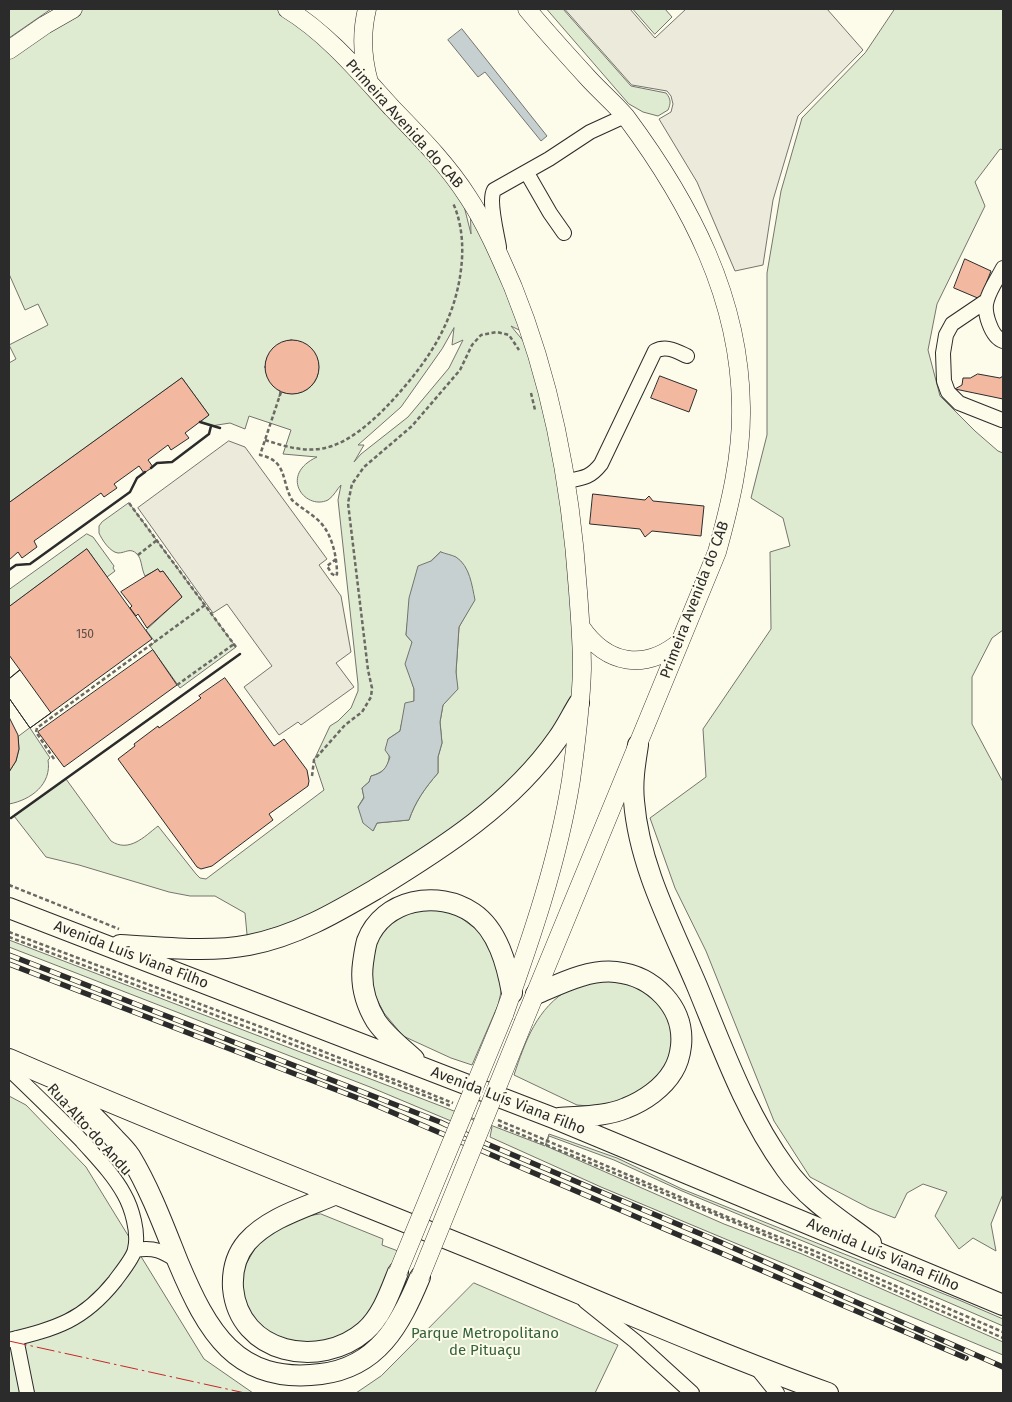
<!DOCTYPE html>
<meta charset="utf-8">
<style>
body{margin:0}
#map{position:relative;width:1012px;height:1402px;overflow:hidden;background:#fdfbea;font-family:"Fira Sans",sans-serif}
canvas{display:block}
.frame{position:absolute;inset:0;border:10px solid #2b2b2b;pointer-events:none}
</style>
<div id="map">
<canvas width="1012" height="1402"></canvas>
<div class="frame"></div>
</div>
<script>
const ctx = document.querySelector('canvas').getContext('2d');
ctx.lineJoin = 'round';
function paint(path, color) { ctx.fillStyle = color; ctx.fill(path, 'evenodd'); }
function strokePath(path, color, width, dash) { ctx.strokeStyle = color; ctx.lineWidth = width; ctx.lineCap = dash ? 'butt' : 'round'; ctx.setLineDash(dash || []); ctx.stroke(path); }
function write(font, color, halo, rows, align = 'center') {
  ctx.font = font + ' "Fira Sans",sans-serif'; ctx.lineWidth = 4; ctx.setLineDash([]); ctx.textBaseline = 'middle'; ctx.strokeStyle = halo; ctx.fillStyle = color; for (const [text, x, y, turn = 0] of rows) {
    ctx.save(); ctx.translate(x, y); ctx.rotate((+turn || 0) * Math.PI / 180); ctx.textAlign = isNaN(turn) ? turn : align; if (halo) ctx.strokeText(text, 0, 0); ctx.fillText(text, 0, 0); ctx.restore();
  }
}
const green = new Path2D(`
 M9 9H51L9 38Z
 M73 9H287L335 47 462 198 471 234 470 200 531 336 511 326 539 360 551 406 582 670 558 738 418 863 248 945 245 913 215 896H190L169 892 79 865 46 857 14 816 66 779 111 841C129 853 144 837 158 826L196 874 200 878 206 879 324 790 314 760 330 726 338 721 351 708 358 691V684L338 500 341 485C337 489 334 496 328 500 305 511 278 475 317 457L283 454 291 430 249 416 245 429 230 423 211 426 200 422 209 415 182 378 9 503V363L16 359 9 345 48 325 38 304 25 310 9 274V50ZM454 328 452 345 463 340 449 368 408 417 361 454 354 462 364 445H358L401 407 442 349ZM291 340C335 346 323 404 281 392L279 397 280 391C256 374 263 346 291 340ZM441 552 474 600 459 627 456 672 457 689 443 705 440 722 442 743 438 757V773C425 788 415 802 409 820L377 823 373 831 358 807 364 797 362 788 369 782 371 776C392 770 390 758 388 739L400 731 402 721 414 701V689L411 679 412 642 406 635 408 618 431 561Z
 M547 9H563L631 86 666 93C671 99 671 103 668 110L658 116 643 112 629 104Z
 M633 9H665L672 17 655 34Z
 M895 9H1003V150L1000 149 975 182 985 206 937 304 928 350 940 396 975 431 998 451 1003 453V630L992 638 972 677V724L1003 782V1194L991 1224 996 1251 973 1238 959 1249 935 1216 947 1192 923 1184 907 1193 895 1218 869 1208 810 1177 774 1121 706 951 675 888 650 818 706 777 703 729 771 629 770 552 790 546 783 518 751 498 767 435V273L781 191 802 118 865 53Z
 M129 503 236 647 180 688 150 646 155 642 146 630 182 597 163 571 160 572 158 569 145 576C141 568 142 559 137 554 130 547 126 553 118 553 110 552 102 540 99 533V526L102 522Z
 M87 534 93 537 114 566 113 568 115 571 107 577 87 549 9 607V590Z
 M30 728 50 758 48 760C52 784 31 800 9 804V772L16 761 19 749 18 737Z
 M429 907 456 914 481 933 496 959 502 988 498 1005 472 1065 451 1058 403 1036 384 1013 372 990 371 958 382 930 404 913Z
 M9 940 545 1146 549 1134 617 1158 682 1189 959 1300 1003 1319V1326L885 1275 682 1191 614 1160 549 1136 546 1146 724 1224 802 1254 1003 1342V1355L601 1187 490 1137 492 1127 455 1113 451 1121 370 1087 9 947Z
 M600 980 632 983 656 998 668 1016 674 1042 669 1063 656 1082 637 1097 601 1107 577 1105 514 1075C525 1042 537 1007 570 989 579 985 590 983 600 980Z
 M9 1096 26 1105 86 1167 204 1359 253 1393H9Z
 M321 1214 383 1239 382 1245 398 1251 392 1270 364 1322 339 1339 311 1346 284 1344 247 1314 240 1291 243 1269 257 1245 277 1226 302 1217Z
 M474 1283 618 1345 595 1393H356L381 1376Z`);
const parking = new Path2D(`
 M565 9H630L655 38 686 9H827L863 50 798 116 773 200 763 265 735 271 697 182 659 119 671 112 673 104 671 96 667 91 632 85Z
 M229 441 245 447 327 559 319 565 341 596 351 652 336 663 354 687 301 725 298 722 279 735 244 687 272 666 227 604 213 613 138 508Z`);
const water = new Path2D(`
 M462 29 547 136 541 141 485 72 478 77 448 40Z
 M441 552C446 554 452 555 456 557 470 566 472 586 475 600L459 627 456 672 458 689 443 705 440 722 442 743 438 757V773C425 788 415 802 409 820L377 823 373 831 363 823 358 807 364 798 362 788 369 782 371 776C383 773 386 769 390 757L385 750 388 739 400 731 405 703 414 701V689L405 664 412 642 406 635 409 598 418 566 431 561Z`);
const building = new Path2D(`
 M965 259 991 271 980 299 954 288Z
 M265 367a27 27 0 1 1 54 0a27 27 0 1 1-54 0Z
 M978 374 1000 378 1003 376V399L955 389 962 385 963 378H970Z
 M660 376 697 390 689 412 651 398Z
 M182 378 209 415 185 433 189 438 171 450 168 445 148 460 153 467 144 473 139 466 114 484 117 488 104 497 101 493 34 541 37 547 22 558 18 552 9 560V503Z
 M593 494 645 500 649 496 653 501 704 506 701 536 652 531 645 537 640 529 590 524Z
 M87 549 152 639 30 728 9 698V607Z
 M158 569 160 572 163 571 182 597 147 628 138 614 136 616 130 608 132 606 121 592Z
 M153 650 177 685 64 767 38 732Z
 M9 655 20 670 9 679Z
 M20 670 51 713 30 728 9 698V679Z
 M225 678 274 746 284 739 307 770 309 781 308 786 269 814 273 820 212 866 201 869 197 867 118 759 135 746 134 744 158 726 159 728 201 698 199 696Z
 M9 717 18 735 19 749 16 761 9 772Z`);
const path = new Path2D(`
 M281 392 260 455C288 461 281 481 292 500 301 508 312 514 320 522 332 534 337 557 337 574L336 576 332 574 327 566 336 559
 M531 393 535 410
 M265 440C287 447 309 454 332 446 353 439 375 419 390 403 429 361 458 318 462 259 463 240 461 221 453 203
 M129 503 236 647
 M138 555 157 540
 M177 685 234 644
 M54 759 36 732 37 728 205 605
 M312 776 314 760 345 725 362 712 371 697 372 688 368 670 348 503 352 484 364 467 412 426 460 370 472 345 481 335 497 332 509 335 519 350
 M9 885 119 929
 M9 932 269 1030 453 1103
 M9 937 378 1077 451 1106
 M498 1120 725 1216 812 1250 1003 1332
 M498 1125 811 1254 1003 1338`);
const minor = new Path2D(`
 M527 173 550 213 564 233
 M499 247C497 234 488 201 494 190L549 159 590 132 625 116
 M1003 268C998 278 990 289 987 300 983 311 991 337 1003 341
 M986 301 952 324 946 335 943 353 944 381 948 392 959 403 1002 420
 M566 481C583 478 590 478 601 464L655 351C666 345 676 351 687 356
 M9 1069C34 1093 58 1116 82 1141 97 1158 113 1174 124 1194 132 1208 139 1233 135 1249 134 1257 120 1274 115 1281 83 1321 57 1328 9 1340
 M135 1250C155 1247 162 1251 178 1261
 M585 1301 635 1341 692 1393
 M16 1338 27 1393
 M756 1367 777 1393`);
const major = new Path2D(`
 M287 9C328 34 360 73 392 108 419 136 447 164 468 197 486 224 500 257 513 287 552 383 571 487 578 591 580 617 582 643 582 669 581 705 576 744 571 780 558 861 531 939 504 1015
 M367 9C361 34 362 57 369 82
 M9 50 45 25 73 9
 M581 627C607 665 645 671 680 642
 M524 1021 717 552C730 505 742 456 741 407 740 298 690 203 626 117 615 104 601 92 589 79 568 56 547 33 527 9`);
const highway = new Path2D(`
 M638 745C635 764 632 782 634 801 639 866 672 927 697 986 723 1049 746 1114 786 1169 808 1200 841 1220 871 1243
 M9 908 556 1119 1003 1305
 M120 945C163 947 207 953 249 945 296 936 335 913 376 889 443 848 512 804 558 738 566 727 572 714 579 703
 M536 994C560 984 588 969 616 972 653 976 685 1007 681 1046 680 1055 678 1063 673 1071 663 1088 644 1101 626 1108 605 1117 581 1116 559 1118
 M9 1059C165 1127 324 1189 482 1253 597 1300 711 1351 828 1393
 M414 1059C401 1047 386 1036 376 1021 365 1003 360 985 363 963 364 956 365 948 367 941 383 899 438 889 473 913 498 930 507 965 512 993
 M65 1087C81 1105 99 1121 115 1139 120 1144 126 1150 130 1156 150 1189 164 1227 178 1262 207 1331 236 1385 321 1374 378 1367 400 1325 420 1277
 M336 1194C307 1207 269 1217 247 1242 235 1256 232 1271 233 1288 239 1354 320 1370 365 1331 382 1316 390 1292 398 1272`);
const rail = new Path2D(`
 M9 955 440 1122 487 1144 720 1242 1003 1367
 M9 964 368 1102 966 1358`);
const majorBridge = new Path2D(`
 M398 1272 504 1015
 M420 1277 524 1021`);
const wall = new Path2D(`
 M200 422 220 428
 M151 468 157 463 172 462 209 434 211 426
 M9 570 16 565 30 564 130 492 137 478 145 472
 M11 818 240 654`);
const power = new Path2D(`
 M9 1341 245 1393
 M682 1393H710`);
const numberNames = [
 ["150",85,635]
];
const streetNames = [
 ["Primeira Avenida do CAB",404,124,48],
 ["Primeira Avenida do CAB",695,600,-69],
 ["Avenida Luís Viana Filho",131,955,21],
 ["Avenida Luís Viana Filho",508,1101,21],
 ["Rua Alto do Andu",89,1130,48],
 ["Avenida Luís Viana Filho",883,1255,23]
];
const parkNames = [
 ["Parque Metropolitano",485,1334],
 ["de Pituaçu",485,1351]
];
paint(green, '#deebd1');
strokePath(green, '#74746e', 1);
paint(parking, '#eceadb');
strokePath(parking, '#74746e', 1);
paint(water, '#c7d0d0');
strokePath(water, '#74746e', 1);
paint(building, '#f2b8a0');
strokePath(building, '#2b2b2b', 1);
strokePath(minor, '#2b2b2b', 16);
strokePath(major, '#2b2b2b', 19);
strokePath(highway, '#2b2b2b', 22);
strokePath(path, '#6a6964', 2.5, [4, 2.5]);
strokePath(minor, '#fdfbea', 14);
strokePath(major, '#fdfbea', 18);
strokePath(highway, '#fdfbea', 20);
strokePath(rail, '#2b2b2b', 5.5);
strokePath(rail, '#fdfbea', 4, [11]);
strokePath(majorBridge, '#2b2b2b', 19, []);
strokePath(majorBridge, '#fdfbea', 18);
strokePath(wall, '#2b2b2b', 2.5);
strokePath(power, '#c62828', 1, [18, 4, 2.5, 4]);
write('12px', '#5d4e48', null, numberNames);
write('15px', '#2b2b2b', '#fdfbea', streetNames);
write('15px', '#34623c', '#fdfbea', parkNames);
</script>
